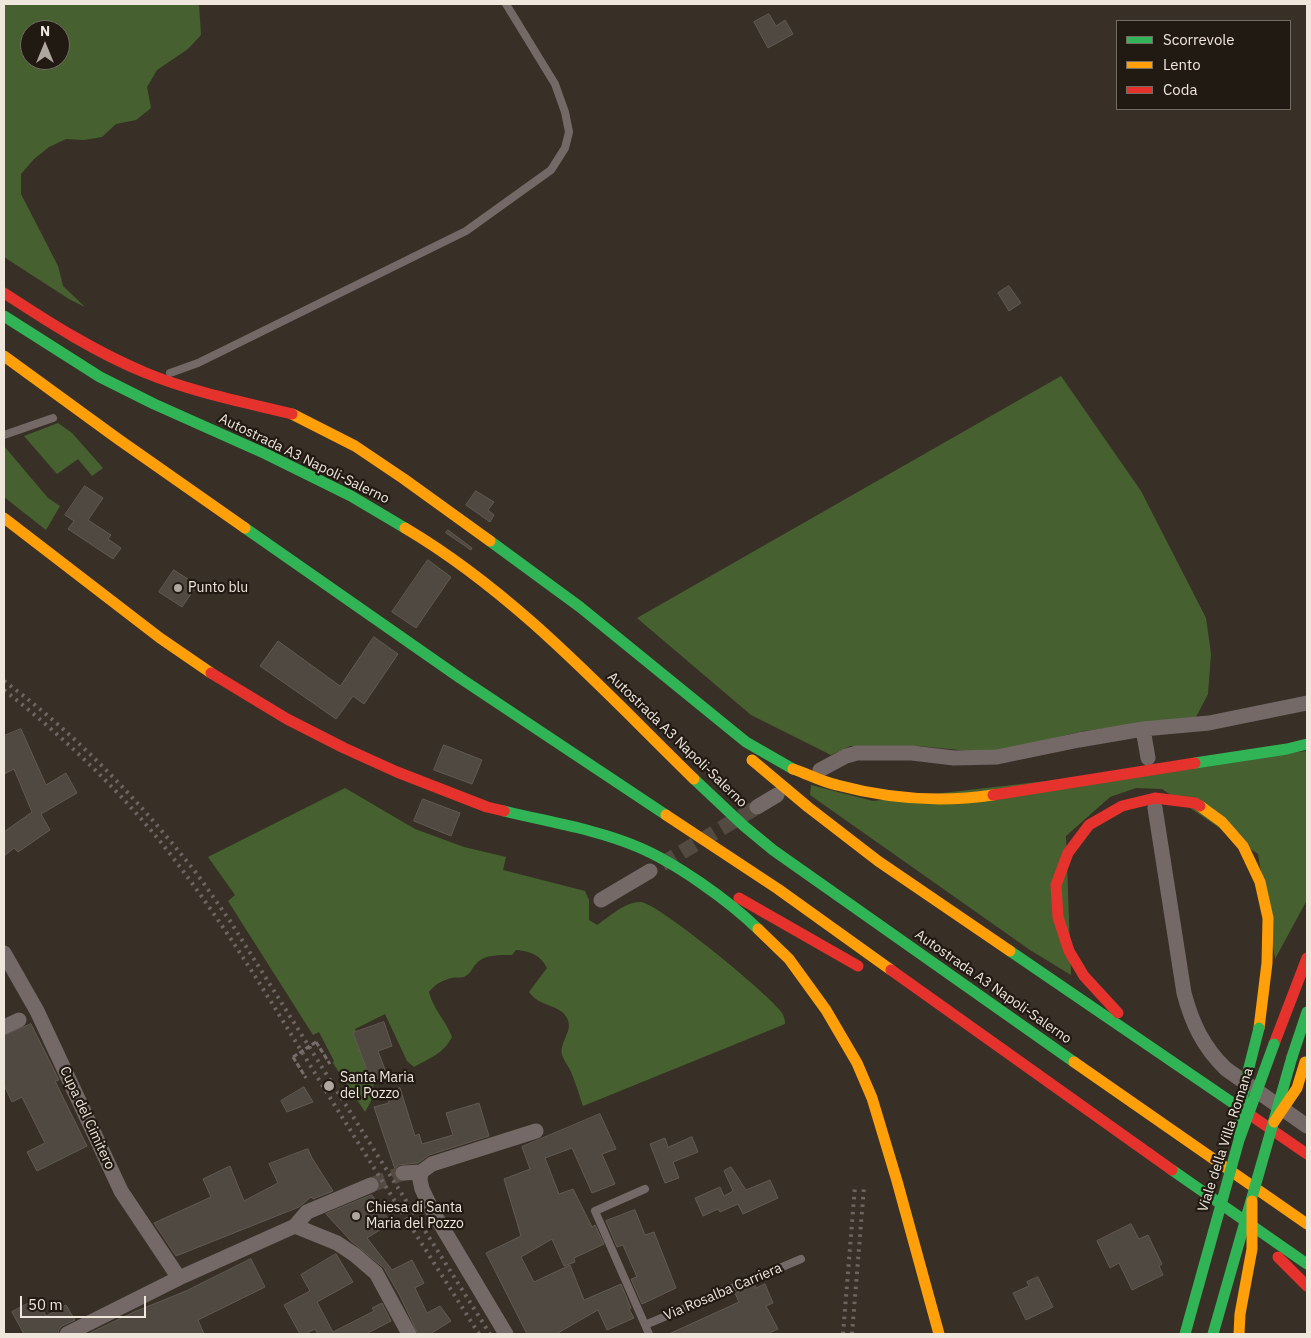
<!DOCTYPE html>
<style>
body{margin:0}
#map{position:relative;width:1311px;height:1338px;overflow:hidden;background:#383027;font-family:"IBM Plex Sans",sans-serif}
canvas{display:block}
.frame{position:absolute;inset:0;border:5px solid #efe6dc;pointer-events:none}
.legend{position:absolute;left:1116px;top:20px;width:175px;height:90px;box-sizing:border-box;background:#211a13;border:1px solid #736c63;margin:0;padding:6px 9px;list-style:none;font-size:15px;color:#efe6dc}
.legend li{display:flex;align-items:center;gap:10px;height:25px}
.legend b{width:25px;border:1px solid #736c63}
.north{position:absolute;left:20px;top:20px;width:50px;height:50px;box-sizing:border-box;background:#211a13;border:1px solid #736c63;border-radius:50%;rotate:0deg;font-size:14px;font-weight:700;line-height:20px;text-align:center;color:#efe6dc}
.north::after{content:'';display:block;margin:auto;width:18px;height:22px;background:#afa69d;clip-path:polygon(50% 0,100% 100%,50% 72%,0 100%)}
.scale{position:absolute;left:20px;top:1296px;width:126px;height:22px;box-sizing:border-box;border:2px solid #efe6dc;border-top:0;padding-left:6px;font-size:15px;line-height:18px;white-space:nowrap;color:#efe6dc;-webkit-text-stroke:4px #211a13;paint-order:stroke}
</style>
<div id="map">
<canvas width="1311" height="1338"></canvas>
<div class="frame"></div>
<ul class="legend">
<li><b style="height:6px;background:#30b455"></b>Scorrevole</li>
<li><b style="height:6px;background:#ff9f0a"></b>Lento</li>
<li><b style="height:6px;background:#e5322d"></b>Coda</li>
</ul>
<div class="north">N</div>
<div class="scale">50 m</div>
</div>
<script>
const ctx = document.querySelector('canvas').getContext('2d');
ctx.lineJoin = 'round';
function paint(path, color) { ctx.fillStyle = color; ctx.fill(path, 'evenodd'); }
function strokePath(path, color, width, dash) { ctx.strokeStyle = color; ctx.lineWidth = width; ctx.lineCap = dash ? 'butt' : 'round'; ctx.setLineDash(dash || []); ctx.stroke(path); }
function write(font, color, halo, rows, align = 'center') {
  ctx.font = font + ' "IBM Plex Sans",sans-serif'; ctx.lineWidth = 4.5; ctx.setLineDash([]); ctx.textBaseline = 'middle'; ctx.strokeStyle = halo; ctx.fillStyle = color; for (const [text, x, y, turn = 0] of rows) {
    ctx.save(); ctx.translate(x, y); ctx.rotate((+turn || 0) * Math.PI / 180); ctx.textAlign = isNaN(turn) ? turn : align; if (halo) ctx.strokeText(text, 0, 0); ctx.fillText(text, 0, 0); ctx.restore();
  }
}
const green = new Path2D(`
 M4 4H199L201 35 188 49 157 70 147 87 151 108 136 120 116 124 102 137 84 140 66 139 49 147 34 159 21 174V194L58 266 63 286 85 307 69 299 4 257ZM30 30H60V60H30Z
 M1061 376 1141 491 1206 618 1211 654 1208 694 1196 717 1084 731 988 753 920 746H850L831 755 751 715 637 618Z
 M58 423 72 433 103 468 92 476 78 459 57 474 24 436Z
 M4 446 48 498 60 506 46 530 4 497Z
 M1307 751V900L1275 959 1258 854 1162 789 1136 788 1110 797 1066 836 1071 975 1030 950 810 795 811 785 873 801Z
 M345 788 415 829 464 847 506 857 503 870 585 891 589 900V920L597 925C609 917 626 901 641 902 659 904 770 995 782 1013 784 1016 785 1020 785 1024L583 1106C579 1095 576 1083 571 1072 569 1067 564 1061 562 1055 559 1042 574 1031 567 1018 560 1004 539 1007 529 992L547 968C540 955 531 951 516 950L512 955C499 955 483 954 475 965 471 970 470 974 464 977 460 978 456 977 452 978 443 980 435 984 429 992 433 1009 446 1021 452 1037 444 1053 430 1058 414 1067L407 1061 385 1014 355 1029 374 1081 371 1101 365 1112 333 1063 334 1061 319 1032 313 1035 228 901 235 895 208 857Z`);
const building = new Path2D(`
 M769 14 776 26 785 20 793 34 768 48 754 22Z
 M1009 286 1021 303 1009 311 998 293Z
 M85 486 103 498 88 520 111 535 108 539 121 548 113 559 68 529 74 521 65 515Z
 M476 491 494 502 488 510 494 515 490 522 466 505Z
 M448 530 472 548 471 550 446 533Z
 M428 560 451 577 416 628 392 612Z
 M174 570 197 585 182 607 159 592Z
 M374 637 398 654 364 704 353 696 336 719 260 666 278 641 340 686Z
 M21 729 46 785 66 773 77 793 41 814 50 830 18 852 14 848 4 856V832L32 812 14 769 4 774V736Z
 M444 745 482 760 472 784 434 770Z
 M423 799 460 813 451 836 414 821Z
 M384 1022 392 1046 378 1051 387 1075 371 1081 353 1033Z
 M31 1024 59 1080 55 1081 87 1146 37 1171 27 1152 45 1143 22 1097 12 1102 4 1085V1036Z
 M304 1087 313 1102 287 1112 281 1101Z
 M400 1088 415 1136 419 1134 422 1144 453 1135 446 1113 479 1103 489 1136 429 1155 418 1163 398 1165 395 1169 374 1107 389 1103 386 1093Z
 M600 1114 616 1149 602 1154 615 1184 592 1193 572 1148 545 1158 559 1194 573 1189 592 1227 595 1225 604 1244 574 1258 575 1262 564 1266 552 1239 521 1257 534 1282 570 1265 584 1300 621 1284 631 1308 629 1309 634 1318 607 1330 598 1310 556 1334H527L486 1253 521 1236 504 1179 530 1169 522 1147Z
 M692 1137 698 1152 673 1162 679 1178 665 1183 650 1144 665 1138 668 1147Z
 M308 1149 312 1158 333 1191 313 1199 311 1197 299 1207 176 1256 154 1223 211 1197 203 1179 230 1166 244 1201 278 1183 269 1164Z
 M731 1167 746 1190 770 1180 778 1198 743 1214 738 1204 720 1212 718 1209 703 1216 695 1198 720 1187 724 1196 733 1191 724 1171Z
 M372 1195 391 1223 367 1238 392 1270 412 1260 424 1283 415 1288 427 1313 440 1306 451 1321 430 1334H418L399 1294 384 1268 351 1241 326 1214Z
 M635 1210 645 1235 654 1232 676 1288 642 1304 631 1279 637 1277 623 1245 617 1247 606 1221Z
 M1131 1224 1139 1239 1148 1235 1162 1264 1159 1266 1163 1275 1132 1290 1119 1263 1110 1268 1097 1241Z
 M336 1254 353 1282 317 1302 333 1332 374 1311 372 1308 382 1303 391 1321 366 1334H318L315 1329 305 1334H300L284 1305 310 1291 301 1275Z
 M251 1259 265 1287 198 1320 204 1334H88L134 1312 186 1291Z
 M1038 1277 1053 1307 1026 1320 1013 1293 1029 1286 1027 1282Z
 M765 1284 773 1303 766 1306 778 1329 767 1334H669L739 1302 735 1293 755 1285 756 1288Z
 M37 1299 46 1316 66 1305 75 1320 62 1326 59 1329 58 1334H24L12 1312Z`);
const streetTunnel = new Path2D(`
 M662 864 757 807
 M371 1185 403 1173`);
const path = new Path2D(`
 M316 1042 330 1064
 M293 1057 306 1078`);
const lane = new Path2D(`
 M170 373 198 363 466 231 551 170 565 148 569 132 565 112 555 84 506 4
 M4 435 53 418
 M645 1189 595 1211 649 1334
 M645 1325 801 1259`);
const street = new Path2D(`
 M1143 729 1148 758
 M820 770 846 756 857 753H912L954 758 997 757 1079 740 1143 729 1209 723 1307 703
 M757 807 777 795
 M1155 808 1184 993C1192 1023 1203 1047 1226 1069L1307 1126
 M601 900 650 871
 M4 953 37 1011 121 1191 179 1278
 M4 1027 19 1020
 M403 1173 421 1172
 M295 1226 337 1243 355 1255 376 1273 409 1334
 M67 1334 179 1278 295 1226 307 1212 371 1185
 M506 1334 432 1210 422 1189 420 1180 421 1172 432 1164 536 1131`);
const fast = new Path2D(`
 M4 316 100 377 154 404 266 454 351 496 405 528
 M245 528 460 678 666 815
 M490 541 580 607 746 742 793 769
 M1195 763 1287 749 1307 744
 M694 779 744 826 773 850 1074 1062
 M504 811C548 822 596 829 638 847 676 863 728 900 758 929
 M1010 951 1246 1112
 M1292 1057 1307 1012
 M1172 1170 1307 1264`);
const slow = new Path2D(`
 M4 356 118 439 245 528
 M292 414 355 446 404 479 490 541
 M4 518 160 638 211 673
 M405 528C515 593 603 690 694 779
 M752 760 808 807 878 861 1010 951
 M793 769C808 774 822 782 837 785 889 799 939 803 993 795
 M1200 806 1222 822 1243 846 1260 882 1268 918 1267 963 1259 1028
 M666 815 778 889 891 970
 M758 929 789 959 826 1010 857 1063 872 1098 897 1181 939 1334
 M1074 1062 1307 1224`);
const jam = new Path2D(`
 M4 293C50 323 95 352 146 373 192 392 243 402 292 414
 M211 673 287 719 344 748 397 772 487 807 504 811
 M993 795 1195 763
 M739 898 858 966
 M891 970 1172 1170
 M1118 1013 1084 976 1069 951 1058 917 1056 885 1068 853 1089 825 1122 806 1155 798 1195 803 1200 806
 M1274 1044 1307 958
 M1246 1112 1307 1154
 M1278 1257 1307 1286`);
const rail = new Path2D(`
 M4 681C72 731 132 793 185 859 201 878 215 900 230 921L490 1334
 M4 690C69 741 131 801 180 867 233 937 278 1013 324 1088 375 1170 427 1252 479 1334
 M843 1334 855 1186
 M852 1334 864 1187`);
const pathBridge = new Path2D(`
 M293 1057 316 1042`);
const fastBridge = new Path2D(`
 M1239 1140 1244 1087 1259 1028
 M1185 1334 1239 1140 1274 1044
 M1213 1334 1292 1057`);
const slowBridge = new Path2D(`
 M1274 1122 1297 1088 1305 1062
 M1239 1334 1240 1314 1252 1249V1201`);
const markers = [
 [178,588,5,"#afa69d"],
 [329,1086,6,"#afa69d"],
 [356,1216,5,"#afa69d"]
];
const streetNames = [
 ["Autostrada A3 Napoli-Salerno",304,459,26],
 ["Autostrada A3 Napoli-Salerno",677,740,44],
 ["Autostrada A3 Napoli-Salerno",993,987,35],
 ["Cupa del Cimitero",87,1118,65],
 ["Viale della Villa Romana",1226,1140,-72],
 ["Via Rosalba Carriera",723,1292,-23]
];
const poiNames = [
 ["Punto blu",188,588],
 ["Santa Maria",340,1078],
 ["del Pozzo",340,1094],
 ["Chiesa di Santa",366,1208],
 ["Maria del Pozzo",366,1224]
];
paint(green, '#46612f');
paint(building, '#504942');
strokePath(building, '#615a52', 1);
strokePath(streetTunnel, '#534b42', 15, [15, 8]);
strokePath(path, '#776d6c', 3, [5, 2.5]);
strokePath(lane, '#756968', 8);
strokePath(street, '#756968', 15);
strokePath(fast, '#30b455', 11);
strokePath(slow, '#ff9f0a', 11);
strokePath(jam, '#e5322d', 11);
strokePath(rail, '#6e6562', 4, [2.5, 5]);
strokePath(pathBridge, '#776d6c', 3, [5, 2.5]);
strokePath(fastBridge, '#30b455', 11);
strokePath(slowBridge, '#ff9f0a', 11);
for (const [x, y, r, color] of markers) { const dot = new Path2D(); dot.arc(x, y, r, 0, 2 * Math.PI); ctx.fillStyle = color; ctx.fill(dot); strokePath(dot, '#211a13', 2); }
write('14px', '#efe6dc', '#211a13', streetNames);
write('14px', '#efe6dc', '#211a13', poiNames, 'left');
</script>
